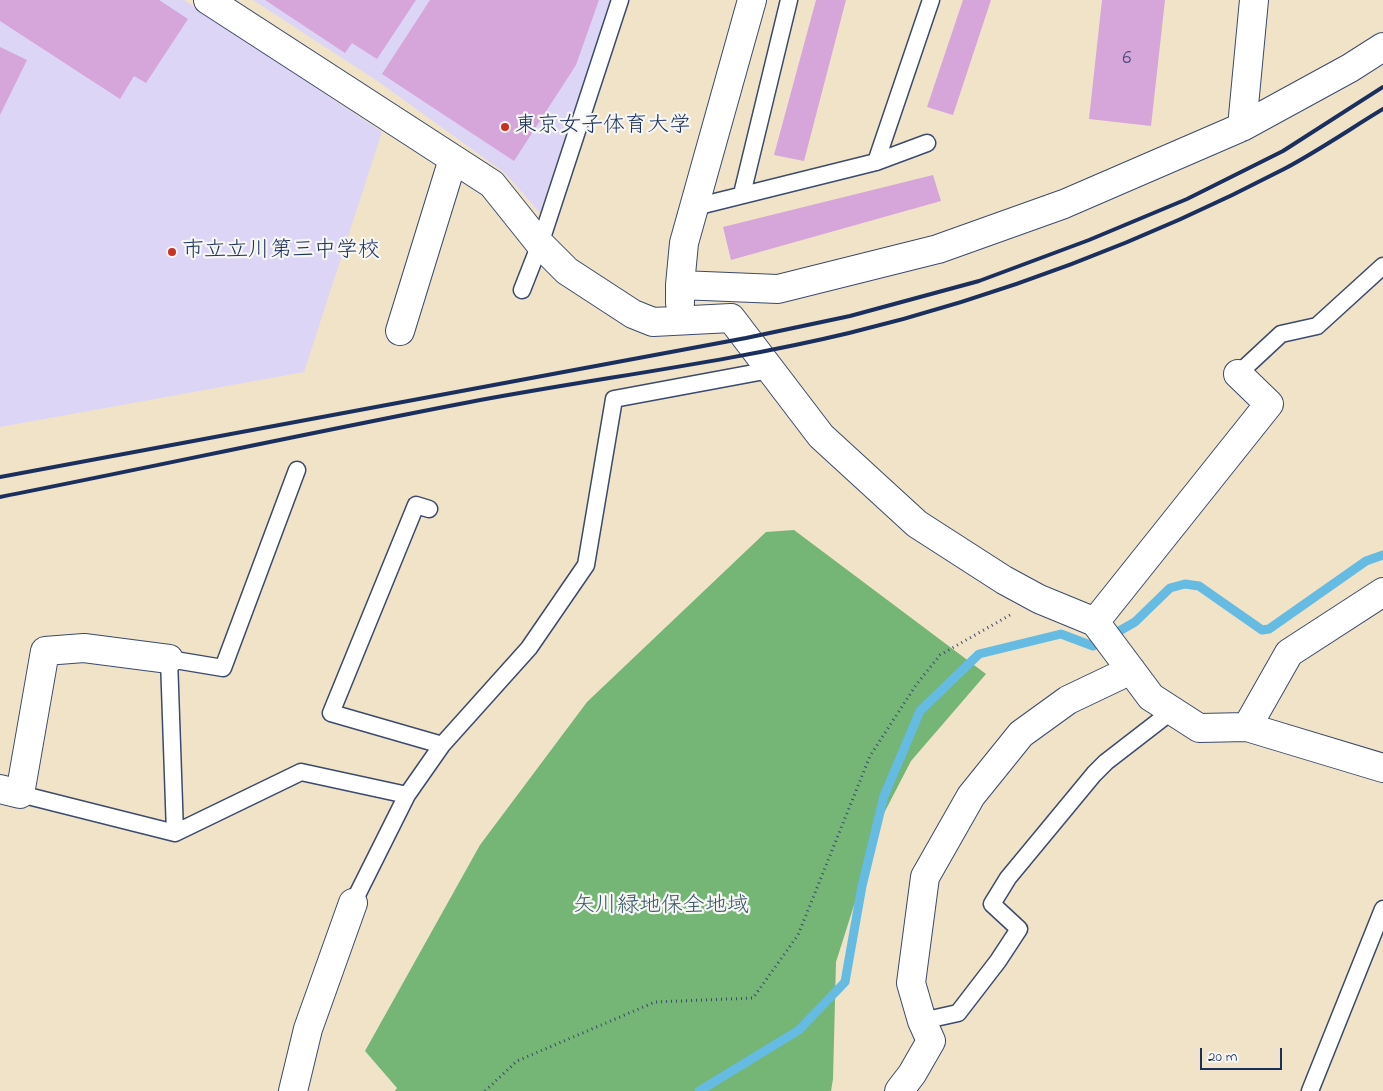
<!DOCTYPE html>
<meta charset="utf-8">
<style>
body{margin:0}
#map{position:relative;width:1383px;height:1091px;overflow:hidden;background:#f0e3c8;font-family:"Indie Flower",sans-serif}
canvas{display:block}
.scale{position:absolute;left:1200px;top:1048px;width:82px;height:22px;box-sizing:border-box;border:2px solid #1b2f5e;border-top:0;padding-left:6px;font-size:15px;line-height:18px;white-space:nowrap;color:#1b2f5e;-webkit-text-stroke:4px #f6f6f2;paint-order:stroke}
</style>
<div id="map">
<canvas width="1383" height="1091"></canvas>
<div class="scale">20 m</div>
</div>
<script>
const ctx = document.querySelector('canvas').getContext('2d');
ctx.lineJoin = 'round';
function paint(path, color) { ctx.fillStyle = color; ctx.fill(path, 'evenodd'); }
function strokePath(path, color, width, dash) { ctx.strokeStyle = color; ctx.lineWidth = width; ctx.lineCap = dash ? 'butt' : 'round'; ctx.setLineDash(dash || []); ctx.stroke(path); }
function write(font, color, halo, rows, align = 'center') {
  ctx.font = font + ' "Indie Flower","Klee One",sans-serif'; ctx.lineWidth = 4.5; ctx.setLineDash([]); ctx.textBaseline = 'middle'; ctx.strokeStyle = halo; ctx.fillStyle = color; for (const [text, x, y, turn = 0] of rows) {
    ctx.save(); ctx.translate(x, y); ctx.rotate((+turn || 0) * Math.PI / 180); ctx.textAlign = isNaN(turn) ? turn : align; if (halo) ctx.strokeText(text, 0, 0); ctx.fillText(text, 0, 0); ctx.restore();
  }
}
const built = new Path2D(`
 M0 0H184L382 132 304 372 0 427Z
 M253 0H611L540 213 505 173 376 80Z`);
const forest = new Path2D(`
 M794 530 986 674 911 761 882 817 836 962 833 1079 831 1091H395L397 1088 365 1051 480 845 587 702 766 532Z`);
const stream = new Path2D(`
 M699 1091 799 1030 845 982 862 886 884 796 920 711 979 654 1061 634 1093 646 1135 622 1170 588 1185 584 1199 586 1262 630 1269 629 1366 561 1383 555`);
const building = new Path2D(`
 M0 0H159L188 19 146 83 134 76 120 99 0 21Z
 M265 0H416L377 59 352 43 345 53Z
 M430 0H599L576 65 514 161 382 74Z
 M816 0H846L804 161 774 155Z
 M963 0H991L953 115 927 107Z
 M1102 0H1165L1151 126 1089 119Z
 M0 47 27 60 0 115Z
 M933 175 941 201 731 260 723 227Z`);
const path = new Path2D(`
 M485 1091 517 1061 655 1002 753 998 798 935 870 756 916 685 940 655 1010 615`);
const lane = new Path2D(`
 M876 162 931 0
 M742 194 789 0
 M695 207 876 162 927 143
 M522 290 540 244 620 0
 M1238 374 1281 334 1317 326 1383 266
 M297 470 223 668 169 659 175 833 301 772 407 795
 M429 509 416 505 331 713 442 745
 M20 794 175 833
 M353 903 407 795 442 745 529 648 586 565 614 399 770 370
 M922 1021 958 1013 998 961 1019 929 992 904 1008 878 1094 774 1106 762 1172 711
 M1310 1091 1383 909`);
const street = new Path2D(`
 M208 0 492 184 540 244 567 271 633 314 653 322 731 318 821 436 917 524 1004 580 1039 599 1095 622 1269 404 1238 374
 M1242 127 1254 0
 M680 285 778 289 938 249 1064 204 1242 127 1350 68 1383 47
 M680 303V285L684 243 752 0
 M400 331 453 159
 M1095 622 1151 697 1199 728 1247 727 1289 653 1383 592
 M1247 727 1383 768
 M0 789 20 794 45 651 84 648 169 659
 M293 1091 308 1029 353 903
 M899 1091 912 1074 931 1041 922 1021 911 983 925 877 971 796 1021 734 1068 700 1131 670`);
const rail = new Path2D(`
 M0 477 746 338 850 316 979 281 1089 240 1187 199 1283 151 1383 87
 M0 497C157 466 313 432 470 402 597 378 724 363 849 333 998 297 1148 240 1284 169 1318 151 1350 129 1383 109`);
const markers = [
 [505,127,5,"#c8321e"],
 [172,252,5,"#c8321e"]
];
const numberNames = [
 ["6",1127,60]
];
const poiNames = [
 ["東京女子体育大学",515,127],
 ["市立立川第三中学校",182,252]
];
const parkNames = [
 ["矢川緑地保全地域",661,907]
];
paint(built, '#ddd5f6');
paint(forest, '#75b576');
strokePath(stream, '#66bbe2', 9);
paint(building, '#d6a5da');
strokePath(lane, '#3b4a6e', 19);
strokePath(street, '#3b4a6e', 30);
strokePath(path, '#3b4a6e', 3, [1, 4]);
strokePath(lane, '#fff', 16);
strokePath(street, '#fff', 28);
strokePath(rail, '#1b2f5e', 4);
for (const [x, y, r, color] of markers) { const dot = new Path2D(); dot.arc(x, y, r, 0, 2 * Math.PI); ctx.fillStyle = color; ctx.fill(dot); strokePath(dot, '#f6f6f2', 2); }
write('20px', '#4a4c7d', null, numberNames);
write('22px', '#1b2f5e', '#f6f6f2', poiNames, 'left');
write('22px', '#395869', '#f6f6f2', parkNames);
</script>
